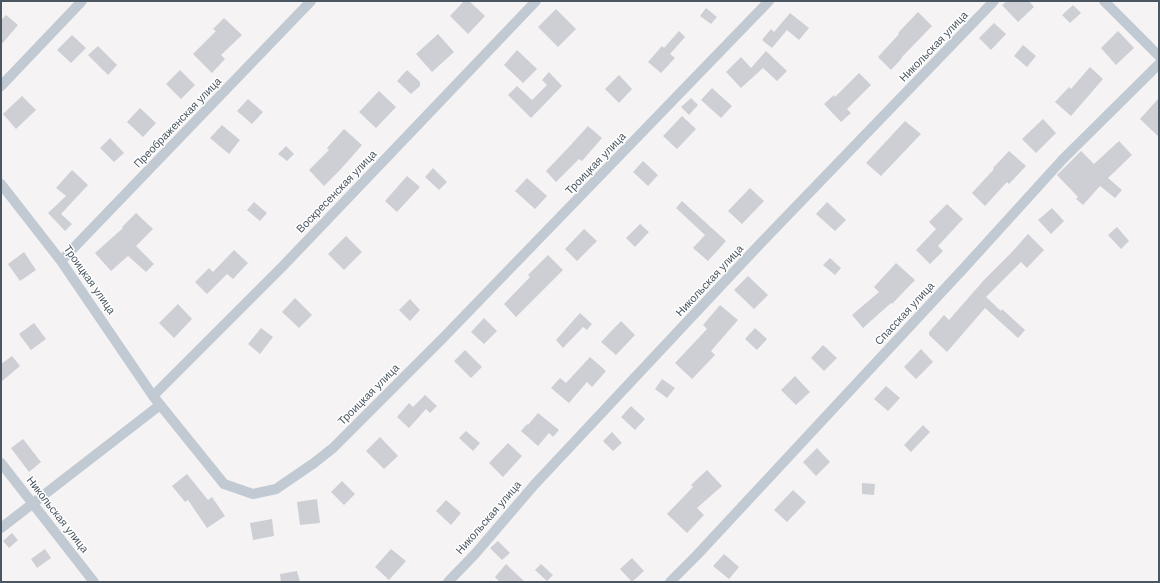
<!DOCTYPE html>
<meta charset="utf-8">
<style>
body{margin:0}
#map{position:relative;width:1160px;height:583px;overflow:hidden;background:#f5f3f3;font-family:Arial,sans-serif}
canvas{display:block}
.frame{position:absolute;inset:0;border:2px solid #4a5661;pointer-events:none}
</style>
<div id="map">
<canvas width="1160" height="583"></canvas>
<div class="frame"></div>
</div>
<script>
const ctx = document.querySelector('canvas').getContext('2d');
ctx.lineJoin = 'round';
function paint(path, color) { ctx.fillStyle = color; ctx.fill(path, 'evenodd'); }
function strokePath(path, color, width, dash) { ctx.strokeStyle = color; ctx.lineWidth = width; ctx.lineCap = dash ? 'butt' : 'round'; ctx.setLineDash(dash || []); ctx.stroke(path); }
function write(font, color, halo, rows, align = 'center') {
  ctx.font = font + ' Arial,sans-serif'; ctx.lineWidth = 3; ctx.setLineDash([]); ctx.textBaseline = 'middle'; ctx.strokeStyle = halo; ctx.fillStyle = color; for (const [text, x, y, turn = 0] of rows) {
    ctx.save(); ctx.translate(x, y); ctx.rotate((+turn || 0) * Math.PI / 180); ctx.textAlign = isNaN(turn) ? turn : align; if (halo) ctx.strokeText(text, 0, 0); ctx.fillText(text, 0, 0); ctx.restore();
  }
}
const building = new Path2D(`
 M464 1H469L485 16 468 34 450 16Z
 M1007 1H1029L1034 7 1018 22 1002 5Z
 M1073 5 1081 13 1070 23 1062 15Z
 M706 8 717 17 711 24 700 16Z
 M556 9 576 29 558 47 538 27Z
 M918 12 932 26 902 57V58L891 70 878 57 899 34 898 33Z
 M790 13 809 28 799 40 787 30 772 48 762 40 771 29 774 32Z
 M6 15 18 25 1 45V20Z
 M224 18 242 35 221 55 225 59 212 73 193 54 216 31 213 29Z
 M994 23 1006 34 991 50 979 38Z
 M679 31 685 37 670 54 675 58 661 73 648 62 662 46 664 48Z
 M1118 31 1134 48 1116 65 1101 48Z
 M438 34 454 52 432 72 416 54Z
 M72 35 86 48 71 63 57 50Z
 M1023 45 1036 56 1027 67 1014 56Z
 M98 46 117 65 108 75 88 55Z
 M517 50 537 69 523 83 504 65Z
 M766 51 787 71 777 81 763 68 741 88 726 72 741 57 751 68Z
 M1090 67 1103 79 1071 116 1055 102 1069 87 1071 89Z
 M180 70 195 85 181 99 166 84Z
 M407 70 420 82V86L411 94 397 81Z
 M549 72 562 86 531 118 508 95 517 86 532 100 547 85 542 80Z
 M859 73 871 85 847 109 851 113 841 122 824 104 834 95 835 97Z
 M619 75 632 89 619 103 605 89Z
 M712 88 732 106 721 118 701 100Z
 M379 91 396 107 376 128 359 112Z
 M22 96 36 110 16 129 3 114Z
 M691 98 698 105 689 115 681 107Z
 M1159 98V137L1140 119Z
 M248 99 263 112 252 124 237 111Z
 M140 108 156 123 143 137 127 122Z
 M682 116 696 129 677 149 663 136Z
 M1043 119 1056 133 1036 153 1022 139Z
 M905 121 921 134 881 176 866 163Z
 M222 125 240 140 229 154 210 138Z
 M588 126 602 138 582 161 579 159 556 182 546 171 568 148Z
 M344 129 362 145 340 170 324 186 309 170 329 150 327 148Z
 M110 138 124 153 114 162 100 148Z
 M1119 141 1132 155 1108 178 1122 190 1115 198 1100 186 1083 205 1076 199 1078 197 1057 175 1081 151 1094 164Z
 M286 146 294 154 287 161 278 154Z
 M1009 151 1026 166 1009 184 1007 182 985 206 972 193 994 169 993 168Z
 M643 161 658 175 648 186 633 172Z
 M433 168 447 182 439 190 425 177Z
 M72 170 88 185 61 214 72 224 65 231 48 213 66 196 56 188Z
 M407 176 420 187 397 212 385 201Z
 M527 178 547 196 535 209 515 191Z
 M750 188 764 201 742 224 728 211Z
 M682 201 726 241 708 261 693 248 705 235 676 208Z
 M254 202 267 213 260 221 247 210Z
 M827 202 846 220 835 231 816 214Z
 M947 204 963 219 938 246 943 251 930 264 916 250 936 229 929 222Z
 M1052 208 1064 221 1051 234 1038 220Z
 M136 213 153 229 136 246 154 264 146 272 128 256 111 271 95 253 123 228 122 227Z
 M640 224 649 232 635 247 626 238Z
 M1117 227 1129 241 1121 249 1108 235Z
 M584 229 597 241 577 261 565 249Z
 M1028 234 1044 250 1027 268 1021 262 986 297 1001 311 1002 309 1025 330 1018 338 985 308 947 352 929 335V332L944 315 949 320 984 280 1011 253Z
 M346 236 362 252 344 270 328 254Z
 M234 250 248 263 233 279 227 274 207 294 195 282 209 268 213 272Z
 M24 252 36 270 20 281 8 264Z
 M548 255 563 270 516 317 504 304 530 277 528 275Z
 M830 258 841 268 835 275 823 265Z
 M896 263 915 280 892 304 891 303 863 328 852 315 879 292 874 287Z
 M748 276 768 295 754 309 734 290Z
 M295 298 312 315 299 328 282 312Z
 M410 299 420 310 410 321 399 310Z
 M178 304 192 319 174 338 159 323Z
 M720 305 738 320 711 351 715 355 692 379 675 363 707 329 703 325Z
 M580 313 592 324 587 330 583 327 563 348 556 340Z
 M484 318 497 331 484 344 471 332Z
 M621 321 635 335 616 355 601 342Z
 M34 323 46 339 31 350 19 334Z
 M261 328 273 337 260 354 248 344Z
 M755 328 767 339 757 350 745 339Z
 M823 345 837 358 824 371 811 358Z
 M921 349 933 362 916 379 904 367Z
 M465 350 482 367 471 378 454 361Z
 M12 356 20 366 1 382V364Z
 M590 357 606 371 592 387 587 382 569 403 551 388 560 378 566 383Z
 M795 376 810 392 796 405 781 390Z
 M662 379 675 388 667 398 655 389Z
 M886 386 900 398 888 411 874 399Z
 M425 395 437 406 430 413 426 409 409 428 397 417 409 403 413 407Z
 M631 406 645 419 635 430 621 417Z
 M538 413 559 430 553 437 549 433 538 446 521 431 527 424 528 425Z
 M923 425 930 432 911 452 904 445Z
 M466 431 480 443 473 451 459 438Z
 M612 432 622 443 613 451 603 441Z
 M380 437 398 456 384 469 366 451Z
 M23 439 41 462 29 472 11 448Z
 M508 443 522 456 503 477 489 463Z
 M817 448 830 462 816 476 803 462Z
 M707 470 722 486 697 508 704 515 687 533 667 514 693 487 691 485Z
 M187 474 208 500 212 497 225 516 207 528 188 500 185 502 172 486Z
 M342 481 355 494 344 505 331 492Z
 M862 483 875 484 874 495 862 494Z
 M793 490 806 502 787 522 774 510Z
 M317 499 320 523 300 525 297 502Z
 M446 500 461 513 451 525 436 511Z
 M272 519 274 536 253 540 250 523Z
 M12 533 18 540 9 548 3 541Z
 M498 541 510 553 502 560 490 548Z
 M45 549 51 558 37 568 31 559Z
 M391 549 406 561 389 580 375 567Z
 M724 554 739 567 729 579 713 566Z
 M632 558 644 571 632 582 620 569Z
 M506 564 525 582H500L495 577Z
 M541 564 553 575 547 581 535 570Z
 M297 571 300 582H281L280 574Z`);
const minor = new Path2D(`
 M1104 1 1159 56
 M1 86 82 1
 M1 184 61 261 153 396 224 484 253 494 276 489 314 463 333 448 442 339 769 1
 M61 261 311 1
 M153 396 283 266 536 1
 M1 463 94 582
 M1 528 160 405
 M448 582 475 554 535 484 759 245 994 1
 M670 582 697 555 964 268 1063 159 1159 64`);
const streetNames = [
 ["Никольская улица",934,47,-46],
 ["Преображенская улица",178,123,-46],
 ["Троицкая улица",596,164,-46],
 ["Воскресенская улица",337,192,-46],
 ["Троицкая улица",89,280,55],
 ["Никольская улица",710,281,-47],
 ["Спасская улица",905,314,-47],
 ["Троицкая улица",369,395,-45],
 ["Никольская улица",57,515,52],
 ["Никольская улица",489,518,-49]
];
paint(building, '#cdcfd5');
strokePath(minor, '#c1cad2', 10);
write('11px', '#4a5661', '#fff', streetNames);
</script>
